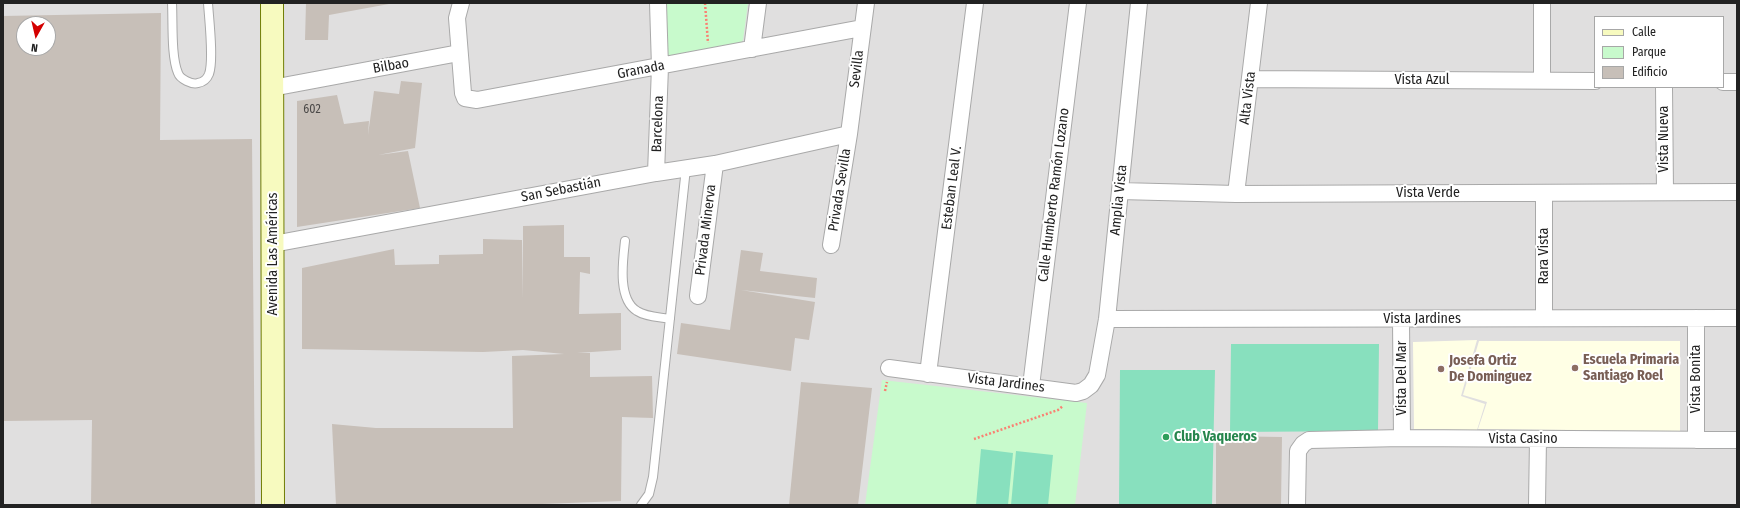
<!DOCTYPE html>
<meta charset="utf-8">
<style>
body{margin:0}
#map{position:relative;width:1740px;height:508px;overflow:hidden;background:#f2efe9;font-family:"Fira Sans Condensed",sans-serif}
canvas{display:block}
.frame{position:absolute;inset:0;border:4px solid #222;pointer-events:none}
.legend{position:absolute;left:1594px;top:16px;width:130px;height:72px;box-sizing:border-box;background:#fff;border:1px solid #a7a7a7;margin:0;padding:5px 7px;list-style:none;font-size:12px;color:#222}
.legend li{display:flex;align-items:center;gap:8px;height:20px}
.legend b{width:20px;border:1px solid #a7a7a7}
.north{position:absolute;left:16px;top:16px;width:40px;height:40px;box-sizing:border-box;background:#fff;border:1px solid #a7a7a7;border-radius:50%;rotate:188deg;font-size:11px;font-weight:700;line-height:16px;text-align:center;color:#222}
.north::after{content:'';display:block;margin:auto;width:14px;height:18px;background:#d40000;clip-path:polygon(50% 0,100% 100%,50% 72%,0 100%)}
</style>
<div id="map">
<canvas width="1740" height="508"></canvas>
<div class="frame"></div>
<ul class="legend">
<li><b style="height:5px;background:#f7fabf"></b>Calle</li>
<li><b style="height:11px;background:#c8facc"></b>Parque</li>
<li><b style="height:11px;background:#c7bfb8"></b>Edificio</li>
</ul>
<div class="north">N</div>
</div>
<script>
const ctx = document.querySelector('canvas').getContext('2d');
ctx.lineJoin = 'round';
function paint(path, color) { ctx.fillStyle = color; ctx.fill(path, 'evenodd'); }
function strokePath(path, color, width, dash) { ctx.strokeStyle = color; ctx.lineWidth = width; ctx.lineCap = dash ? 'butt' : 'round'; ctx.setLineDash(dash || []); ctx.stroke(path); }
function write(font, color, halo, rows, align = 'center') {
  ctx.font = font + ' "Fira Sans Condensed",sans-serif'; ctx.lineWidth = 4; ctx.setLineDash([]); ctx.textBaseline = 'middle'; ctx.strokeStyle = halo; ctx.fillStyle = color; for (const [text, x, y, turn = 0] of rows) {
    ctx.save(); ctx.translate(x, y); ctx.rotate((+turn || 0) * Math.PI / 180); ctx.textAlign = isNaN(turn) ? turn : align; if (halo) ctx.strokeText(text, 0, 0); ctx.fillText(text, 0, 0); ctx.restore();
  }
}
const residential = new Path2D(`
 M3 3H1737V505H3ZM1595 17H1723V87H1595ZM24 24H48V48H24Z`);
const education = new Path2D(`
 M1477 340 1461 396 1485 404 1477 430 1414 429 1413 342Z
 M1479 341H1680V431L1478 429 1487 402 1463 395Z`);
const park = new Path2D(`
 M662 3H748L743 40 739 45 668 58 662 54Z
 M882 380 1087 403 1075 505H865Z`);
const pitch = new Path2D(`
 M1231 344H1379L1378 431 1230 432Z
 M1120 370H1215L1212 505H1119Z
 M981 449 1013 453 1008 505H976Z
 M1016 451 1053 455 1048 505H1011Z`);
const building = new Path2D(`
 M306 3H389V4L329 15 328 40H305Z
 M161 13 160 140 252 139 255 505H91L92 420 3 421V16ZM24 24H48V48H24Z
 M401 81 422 83 415 148 378 155 408 151 420 208 297 227V101L337 95 344 124 369 121 368 135 374 91 399 94Z
 M564 225V257H590V274L580 272 579 314 621 313V350L577 353H590V377L652 376 653 418 622 417 621 501 516 505H336L332 424 376 428H513L512 356 564 354 523 350 483 352 302 349V268L394 249 395 265 439 264V255L483 254V239L522 240 523 299V226Z
 M741 250 763 253 760 271 817 278 815 298 741 290 815 302 809 340 795 338 791 371 677 354 681 323 730 330Z
 M801 382 872 388 858 505H789Z
 M1216 436 1282 437 1281 505H1216Z`);
const path = new Path2D(`
 M705 3 708 43
 M885 391 887 382
 M974 439 1058 410 1063 406`);
const service = new Path2D(`
 M172 3C173 22 171 57 178 73 180 79 192 85 198 83 204 82 207 79 209 74 214 60 209 19 208 3
 M625 241C623 260 617 299 637 311 646 317 660 317 670 319
 M641 505 649 494 653 477 686 168`);
const minor = new Path2D(`
 M461 3 457 18 463 93 465 98 477 100 862 28
 M752 49 758 3
 M1250 79 1595 81
 M1542 80V3
 M1723 82H1737
 M1664 87 1665 192
 M272 88 459 53
 M656 173 660 67 658 3
 M1120 191 1236 194 1737 192
 M1544 193V318
 M1236 194 1259 3
 M273 244 656 173 715 164 849 134
 M831 245 849 134 866 3
 M698 296 715 164
 M1107 319 1737 318
 M1401 319 1402 438
 M889 368 1076 393 1083 391 1091 385 1097 375 1107 319 1139 3
 M928 374 975 3
 M1031 386 1078 3
 M1696 440V318
 M1297 505 1298 451 1303 444 1309 440 1402 438 1737 440
 M1537 505 1538 439`);
const secondary = new Path2D(`
 M272 3 273 505`);
const markers = [
 [1575,368,4,"#8d6e63"],
 [1441,369,4,"#8d6e63"],
 [1166,437,4,"#2e9e5b"]
];
const numberNames = [
 ["602",312,110]
];
const streetNames = [
 ["Bilbao",391,66,-10],
 ["Sevilla",857,69,-83],
 ["Granada",641,70,-11],
 ["Vista Azul",1422,80],
 ["Alta Vista",1248,98,-83],
 ["Barcelona",658,124,-88],
 ["Vista Nueva",1664,139,-90],
 ["Esteban Leal V.",952,188,-83],
 ["San Sebastián",561,190,-11],
 ["Privada Sevilla",840,190,-81],
 ["Vista Verde",1428,193],
 ["Calle Humberto Ramón Lozano",1054,195,-83],
 ["Amplia Vista",1119,200,-84],
 ["Privada Minerva",706,230,-83],
 ["Avenida Las Américas",273,254,-90],
 ["Rara Vista",1544,256,-90],
 ["Vista Jardines",1422,319],
 ["Vista Del Mar",1402,378,-90],
 ["Vista Bonita",1696,379,-90],
 ["Vista Jardines",1006,383,7],
 ["Vista Casino",1523,439]
];
const educationNames = [
 ["Escuela Primaria",1583,360],
 ["Santiago Roel",1583,376],
 ["Josefa Ortiz",1449,361],
 ["De Dominguez",1449,377]
];
const leisureNames = [
 ["Club Vaqueros",1174,437]
];
paint(residential, '#e0dfdf');
paint(education, '#ffffe5');
paint(park, '#c8facc');
paint(pitch, '#88e0be');
paint(building, '#c7bfb8');
strokePath(service, '#a9a9a9', 10);
strokePath(minor, '#a9a9a9', 18);
strokePath(secondary, '#707d05', 24);
strokePath(path, '#fa8072', 2.5, [2, 2]);
strokePath(service, '#fff', 8);
strokePath(minor, '#fff', 16);
strokePath(secondary, '#f7fabf', 22);
for (const [x, y, r, color] of markers) { const dot = new Path2D(); dot.arc(x, y, r, 0, 2 * Math.PI); ctx.fillStyle = color; ctx.fill(dot); strokePath(dot, '#fff', 1.5); }
write('12px', '#4b4948', null, numberNames);
write('14px', '#222', '#fff', streetNames);
write('bold 14px', '#785e54', '#fff', educationNames, 'left');
write('bold 14px', '#27864d', '#fff', leisureNames, 'left');
</script>
